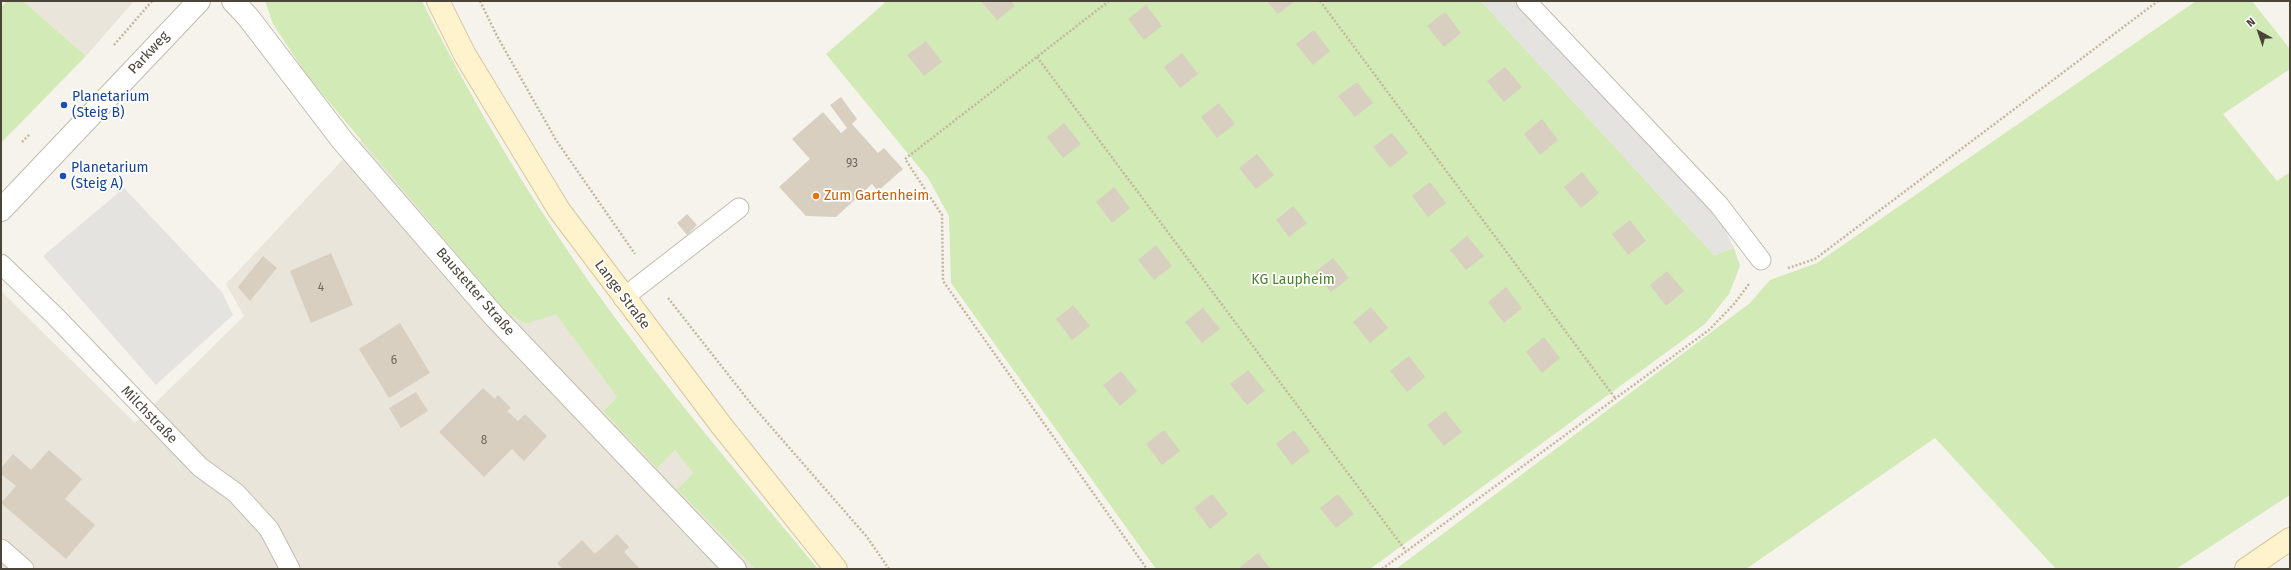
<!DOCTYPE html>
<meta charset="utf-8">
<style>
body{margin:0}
#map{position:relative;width:2291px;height:570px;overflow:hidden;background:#f6f3ec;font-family:"Fira Sans",sans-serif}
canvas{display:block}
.frame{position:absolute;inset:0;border:2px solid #4b4439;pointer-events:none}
.north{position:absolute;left:2239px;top:12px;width:40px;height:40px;-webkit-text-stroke:3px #fff;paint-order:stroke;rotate:320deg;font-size:11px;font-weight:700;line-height:16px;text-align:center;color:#4b4439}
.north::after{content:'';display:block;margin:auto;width:14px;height:18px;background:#4b4439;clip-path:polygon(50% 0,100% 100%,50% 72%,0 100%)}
</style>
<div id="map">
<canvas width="2291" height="570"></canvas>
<div class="frame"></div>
<div class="north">N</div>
</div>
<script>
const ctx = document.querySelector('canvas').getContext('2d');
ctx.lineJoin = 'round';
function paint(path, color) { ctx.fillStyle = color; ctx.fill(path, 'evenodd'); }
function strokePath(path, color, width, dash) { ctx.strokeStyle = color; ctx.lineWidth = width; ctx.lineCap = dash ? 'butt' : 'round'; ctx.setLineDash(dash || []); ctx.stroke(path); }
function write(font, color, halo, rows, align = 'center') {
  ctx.font = font + ' "Fira Sans",sans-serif'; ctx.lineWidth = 3.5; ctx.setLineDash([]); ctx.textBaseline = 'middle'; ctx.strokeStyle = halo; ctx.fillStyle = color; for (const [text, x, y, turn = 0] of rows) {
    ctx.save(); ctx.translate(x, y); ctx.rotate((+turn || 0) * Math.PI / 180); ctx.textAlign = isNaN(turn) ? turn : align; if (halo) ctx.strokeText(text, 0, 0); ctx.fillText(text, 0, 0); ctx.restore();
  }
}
const residential = new Path2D(`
 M23 1H134L86 56Z
 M362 139 504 310 525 324 556 313 617 397 603 411 657 467 675 450 693 473 677 489 755 569H1V291L135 423 244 316 226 284Z`);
const green = new Path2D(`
 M7 1H23L86 56 1 143V7Z
 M265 1H422C481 120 551 233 631 339 690 418 755 493 818 569H755L677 489 693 473 675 450 657 468 603 411 617 397 556 314 525 324 504 310 308 77 273 24Z
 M887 1H1481L1714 255 1734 248 1740 266 1729 294 1705 324 1370 569H1156L951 283 949 216 928 178 826 54Z
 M2196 1H2252L2290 49V69L2223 114 2277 181 2290 172V495L2176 569H2056L1935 438 1746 569H1396L1750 303 1770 280 1817 263Z`);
const parking = new Path2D(`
 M1481 1H1519L1718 216 1734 248 1714 255Z
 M124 188 222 292 233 315 156 385 43 256Z`);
const building = new Path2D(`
 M981 1H1011L1015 6 997 20Z
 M1267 1H1295L1278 14Z
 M1146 5 1162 26 1144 40 1128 19Z
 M1445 12 1461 33 1444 47 1427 26Z
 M1314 30 1330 51 1313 65 1296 44Z
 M926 41 942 62 924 76 907 55Z
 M1182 53 1198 74 1180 88 1164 67Z
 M1505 67 1522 87 1504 102 1487 81Z
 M1357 82 1373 103 1355 117 1338 96Z
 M841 97 857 119 852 124 878 153 884 148 903 169 878 191 872 184 836 217 806 216 779 187 810 159 792 139 823 112 841 133 847 128 830 105Z
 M1219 103 1235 124 1217 138 1201 117Z
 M1542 119 1558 140 1540 155 1524 134Z
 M1064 123 1081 144 1063 158 1047 137Z
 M1392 133 1408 153 1390 168 1373 147Z
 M1257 154 1274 175 1256 189 1239 168Z
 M1582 172 1599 193 1581 208 1564 187Z
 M1430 182 1446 203 1428 217 1412 196Z
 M1114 187 1130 208 1112 223 1096 202Z
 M1293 206 1307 223 1289 237 1276 220Z
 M687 214 697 225 687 235 677 223Z
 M1630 220 1646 241 1628 255 1612 234Z
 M1467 236 1484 256 1466 270 1450 250Z
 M1156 245 1172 266 1154 280 1138 260Z
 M331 253 353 305 311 323 290 271Z
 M263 256 277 268 250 301 238 287Z
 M1333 258 1349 278 1331 292 1315 272Z
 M1667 271 1684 291 1666 306 1650 285Z
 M1506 287 1522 308 1504 323 1488 302Z
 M1073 305 1090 326 1072 340 1056 319Z
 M1371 307 1388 328 1370 343 1353 322Z
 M1203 308 1220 329 1202 343 1185 322Z
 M400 323 430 373 389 398 359 349Z
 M1544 337 1560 358 1542 373 1526 352Z
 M1409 356 1425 377 1407 392 1390 371Z
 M1248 370 1265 391 1247 405 1230 384Z
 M1121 371 1137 391 1120 406 1103 385Z
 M483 388 495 399 498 395 511 408 507 411 518 421 525 414 547 436 524 461 512 449 484 477 439 432Z
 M416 392 428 411 401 428 389 408Z
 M1445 411 1462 432 1444 446 1427 425Z
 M1164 430 1180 451 1162 465 1146 444Z
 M1294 430 1310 451 1292 465 1276 444Z
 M49 450 82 479 65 499 95 525 66 559 1 503 16 486 1 474V468L13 454 31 470Z
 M1212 494 1228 514 1210 529 1194 508Z
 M1338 494 1354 514 1336 528 1320 508Z
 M617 534 629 547 624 552 640 569H563L557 563 582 540 595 554Z
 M1258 553 1271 569H1242L1240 567Z`);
const path = new Path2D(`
 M480 1 497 36 556 140 635 254
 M1109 1 905 159 942 215 943 281 1147 569
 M1320 1 1615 398
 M114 45 152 1
 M1037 57 1406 551
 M22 142 30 134
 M1788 268 1815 259 2158 1
 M668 298 752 405 867 537 889 569
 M1382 569 1709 330 1734 304 1749 284`);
const lane = new Path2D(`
 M1526 1 1719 205 1761 260
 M1 264 55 316 200 467 236 493 269 529 290 569
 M623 298 739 208
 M1 549 24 569`);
const street = new Path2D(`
 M233 1 248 17 342 140 495 317 735 569
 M1 210 199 1`);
const secondary = new Path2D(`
 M438 1 465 55 559 210 721 425 836 569
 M2246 569 2290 539`);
const markers = [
 [64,105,4,"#1a4fb4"],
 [63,176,4,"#1a4fb4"],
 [816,196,4,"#e8710a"]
];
const numberNames = [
 ["93",852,164],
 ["4",321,288],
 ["6",394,361],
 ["8",484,441]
];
const streetNames = [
 ["Parkweg",149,53,-47],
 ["Baustetter Straße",475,292,49],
 ["Lange Straße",622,295,53],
 ["Milchstraße",149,415,46]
];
const transitNames = [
 ["Planetarium",72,97],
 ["(Steig B)",72,113],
 ["Planetarium",71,168],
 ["(Steig A)",71,184]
];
const foodNames = [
 ["Zum Gartenheim",824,196]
];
const parkNames = [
 ["KG Laupheim",1293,280]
];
paint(residential, '#eae5da');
paint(green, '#d2eab5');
paint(parking, '#e5e3e0');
paint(building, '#d8cfc1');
strokePath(lane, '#c2bbae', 21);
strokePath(street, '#c2bbae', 24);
strokePath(secondary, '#d6c79b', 24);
strokePath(path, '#c4b79f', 2.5, [2, 2]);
strokePath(lane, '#fff', 19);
strokePath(street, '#fff', 22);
strokePath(secondary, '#fff3cd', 22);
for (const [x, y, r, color] of markers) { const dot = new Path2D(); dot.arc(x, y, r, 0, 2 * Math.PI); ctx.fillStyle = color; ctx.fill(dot); strokePath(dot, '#fff', 1.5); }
write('12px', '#6e675b', null, numberNames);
write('14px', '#4b4439', '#fff', streetNames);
write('14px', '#164399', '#fff', transitNames, 'left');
write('14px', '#c56008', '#fff', foodNames, 'left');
write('14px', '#4a7f2a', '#fff', parkNames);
</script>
